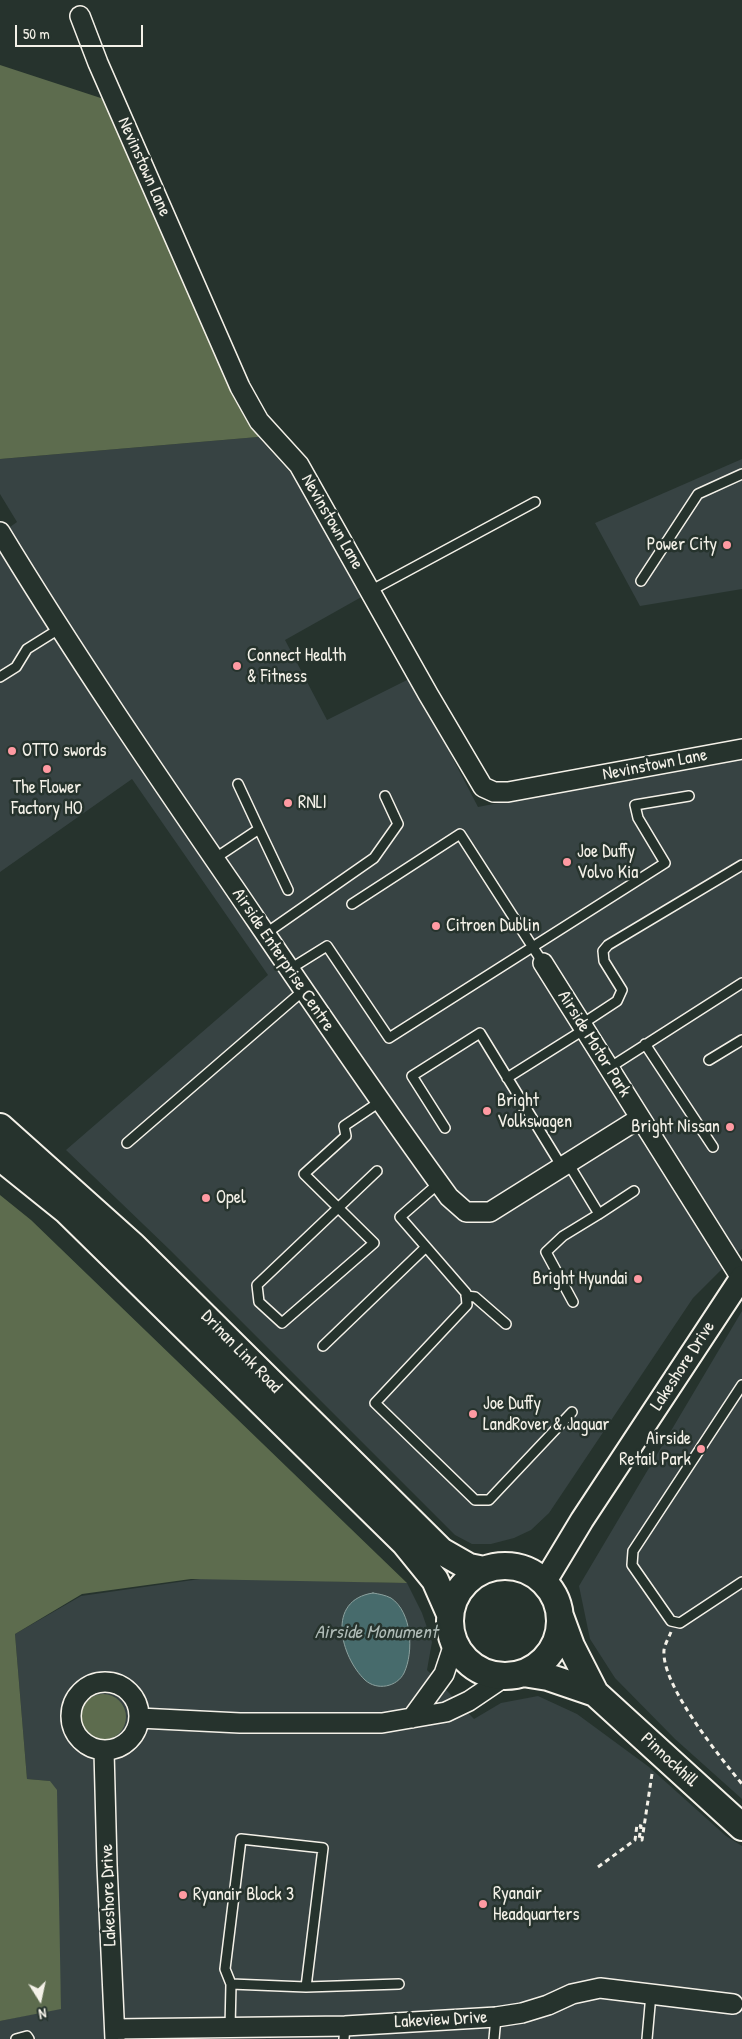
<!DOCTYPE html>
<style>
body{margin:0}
#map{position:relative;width:742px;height:2039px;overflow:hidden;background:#26332d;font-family:"Patrick Hand",sans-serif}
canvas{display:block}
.north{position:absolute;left:15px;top:1974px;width:50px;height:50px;-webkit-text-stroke:4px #26332d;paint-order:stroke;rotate:170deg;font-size:14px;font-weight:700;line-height:20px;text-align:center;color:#f4f1e8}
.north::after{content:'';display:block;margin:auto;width:18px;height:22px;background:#f4f1e8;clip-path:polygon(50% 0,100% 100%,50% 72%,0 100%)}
.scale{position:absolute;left:15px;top:25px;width:128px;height:22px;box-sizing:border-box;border:2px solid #f4f1e8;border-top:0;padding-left:6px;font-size:15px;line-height:18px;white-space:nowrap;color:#f4f1e8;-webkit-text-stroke:4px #26332d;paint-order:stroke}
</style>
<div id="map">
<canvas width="742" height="2039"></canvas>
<div class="north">N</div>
<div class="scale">50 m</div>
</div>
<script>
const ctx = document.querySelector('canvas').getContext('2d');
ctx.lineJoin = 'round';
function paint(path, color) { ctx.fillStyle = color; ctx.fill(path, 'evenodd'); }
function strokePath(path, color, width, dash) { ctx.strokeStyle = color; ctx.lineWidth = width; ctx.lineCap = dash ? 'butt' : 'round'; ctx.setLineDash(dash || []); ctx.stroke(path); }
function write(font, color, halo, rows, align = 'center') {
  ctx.font = font + ' "Patrick Hand",sans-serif'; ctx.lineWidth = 5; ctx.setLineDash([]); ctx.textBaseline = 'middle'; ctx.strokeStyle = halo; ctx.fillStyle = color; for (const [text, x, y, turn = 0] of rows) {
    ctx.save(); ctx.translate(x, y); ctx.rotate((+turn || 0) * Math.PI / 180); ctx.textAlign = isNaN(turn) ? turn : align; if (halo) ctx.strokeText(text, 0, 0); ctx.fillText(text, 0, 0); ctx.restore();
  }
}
const built = new Path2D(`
 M258 437 309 493 365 595 285 640 327 720 411 678 478 807 742 756V1249L693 1298 549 1513 531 1530 514 1538 491 1544H472L455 1535 170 1250 66 1150 268 975 132 779 0 872V534L17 522 0 494V459Z
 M742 459V589L640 606 595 523Z
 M742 1311V1799L675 1739 615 1678 590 1639 579 1586Z
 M207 1578 407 1583 422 1613 432 1642 427 1670 474 1719 501 1703 538 1696 577 1714 649 1767 726 1836 742 1846V2039H0V2021L61 2008 50 1781 27 1779 15 1634 81 1596Z`);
const green = new Path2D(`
 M0 65 116 103 264 427 258 437 0 459Z
 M0 1195 31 1220 407 1583 191 1579 82 1594 15 1634 27 1779 50 1781 57 1790 61 2009 0 2021Z
 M80 1717a23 23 0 1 1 46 0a23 23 0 1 1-46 0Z`);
const water = new Path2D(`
 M373 1593C379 1594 385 1595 391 1598 412 1612 414 1652 404 1673 397 1687 377 1691 365 1680 341 1657 325 1600 373 1593Z`);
const path = new Path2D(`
 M671 1632C669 1637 665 1644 664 1650 661 1685 720 1757 742 1784
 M598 1867 635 1840 637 1825 641 1826 639 1840H642L652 1774`);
const service = new Path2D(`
 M641 581 698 494 742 474
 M370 591 535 502
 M0 677 16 667 27 649 59 629
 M238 784 259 829
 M214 859 259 829 288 890
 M352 904 460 834 543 963
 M265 934 374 858 398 824 385 796
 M290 969 327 946 389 1038 665 863 638 818 635 805 689 796
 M582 1024 617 1001 622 990 604 961 603 951 608 945 742 865
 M645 1044 713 1147
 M709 1060 742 1040
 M609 1068 742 983
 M507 1078 585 1029
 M445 1128 412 1076 480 1033 562 1167
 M127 1143 304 990
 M568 1163 599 1214 634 1191
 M377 1171 257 1285 259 1302 282 1323 374 1243 304 1174 346 1136 344 1126 381 1101
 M439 1183 400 1217 466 1293 467 1305 375 1403 475 1500H489L572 1412
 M466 1296 475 1297 506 1324
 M573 1302 546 1252 563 1236 599 1214
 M323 1346 426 1247
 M742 1385 633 1551 632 1565 671 1621 680 1623 742 1582
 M231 1984 306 1987 399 1984
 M230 2028 231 1984 225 1969 241 1839 323 1848 306 1987
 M16 2039 27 2036 29 2039
 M344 2039 345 2026
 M494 2039 496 2017
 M647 2039 651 1994`);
const minor = new Path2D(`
 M80 16 98 63 240 387 259 421 299 465 428 694 483 787 494 792H508L742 749
 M0 532C74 654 154 771 235 889 305 992 375 1096 449 1197L466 1212H490L640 1118
 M543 963 741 1278
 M71 1716a34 34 0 1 1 68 0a34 34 0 1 1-68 0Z
 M139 1718 240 1723H382L446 1712 469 1701 506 1676
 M412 1718 444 1674 454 1644
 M104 1751 107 1865 115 2039
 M115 2029 345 2026 496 2017 522 2013 548 2005 572 1994 600 1988 733 2004`);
const tertiary = new Path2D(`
 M544 1583 582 1520 742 1277`);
const secondary = new Path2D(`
 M0 1127 133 1246 441 1551 469 1567 484 1570
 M0 1157 66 1210 405 1543 435 1580 450 1614
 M450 1621a55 55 0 1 1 110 0a55 55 0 1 1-110 0Z
 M560 1616 571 1646 595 1693 742 1827
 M523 1673 548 1677 595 1693`);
const markers = [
 [727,545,5,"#ff9aa2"],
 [237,666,5,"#ff9aa2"],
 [12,751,5,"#ff9aa2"],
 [47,769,5,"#ff9aa2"],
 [288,803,5,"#ff9aa2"],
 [567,862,5,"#ff9aa2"],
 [436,926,5,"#ff9aa2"],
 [487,1111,5,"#ff9aa2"],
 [730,1127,5,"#ff9aa2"],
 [206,1198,5,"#ff9aa2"],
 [638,1279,5,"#ff9aa2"],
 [473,1414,5,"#ff9aa2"],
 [701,1449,5,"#ff9aa2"],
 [183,1895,5,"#ff9aa2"],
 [483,1904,5,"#ff9aa2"]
];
const streetNames = [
 ["Nevinstown Lane",144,167,66],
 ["Nevinstown Lane",332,522,60],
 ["Nevinstown Lane",655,765,-11],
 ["Airside Enterprise Centre",283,960,56],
 ["Airside Motor Park",594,1044,58],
 ["Drinan Link Road",241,1352,46],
 ["Lakeshore Drive",683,1366,-57],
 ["Pinnockhill",669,1760,43],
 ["Lakeshore Drive",109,1895,-92],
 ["Lakeview Drive",441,2020,-3]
];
const poiNames = [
 ["Power City",717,545,"right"],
 ["Connect Health",247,656],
 ["& Fitness",247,677],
 ["OTTO swords",22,751],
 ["The Flower",47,788,"center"],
 ["Factory HO",47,809,"center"],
 ["RNLI",298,803],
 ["Joe Duffy",577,852],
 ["Volvo Kia",577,873],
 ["Citroen Dublin",446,926],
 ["Bright",497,1101],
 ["Volkswagen",497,1122],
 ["Bright Nissan",720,1127,"right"],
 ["Opel",216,1198],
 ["Bright Hyundai",628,1279,"right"],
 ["Joe Duffy",483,1404],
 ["LandRover & Jaguar",483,1425],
 ["Airside",691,1439,"right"],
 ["Retail Park",691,1460,"right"],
 ["Ryanair",493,1894],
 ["Headquarters",493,1915],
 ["Ryanair Block 3",193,1895]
];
const waterNames = [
 ["Airside Monument",376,1633]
];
paint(built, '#374343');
paint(green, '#5d6c4e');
paint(water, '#476b6c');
strokePath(water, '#8ca19e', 1);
strokePath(service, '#f4f1e8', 12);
strokePath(minor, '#f4f1e8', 22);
strokePath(tertiary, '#f4f1e8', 26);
strokePath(secondary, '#f4f1e8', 30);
strokePath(path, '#f4f1e8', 3, [5, 4]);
strokePath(service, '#26332d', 9);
strokePath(minor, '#26332d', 19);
strokePath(tertiary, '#26332d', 22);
strokePath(secondary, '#26332d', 26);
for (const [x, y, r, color] of markers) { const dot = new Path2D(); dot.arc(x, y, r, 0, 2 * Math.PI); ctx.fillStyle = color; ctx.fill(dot); strokePath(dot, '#26332d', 2); }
write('18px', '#f4f1e8', '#26332d', streetNames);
write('18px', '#f4f1e8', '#26332d', poiNames, 'left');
write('italic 19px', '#afbbb6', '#26332d', waterNames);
</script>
